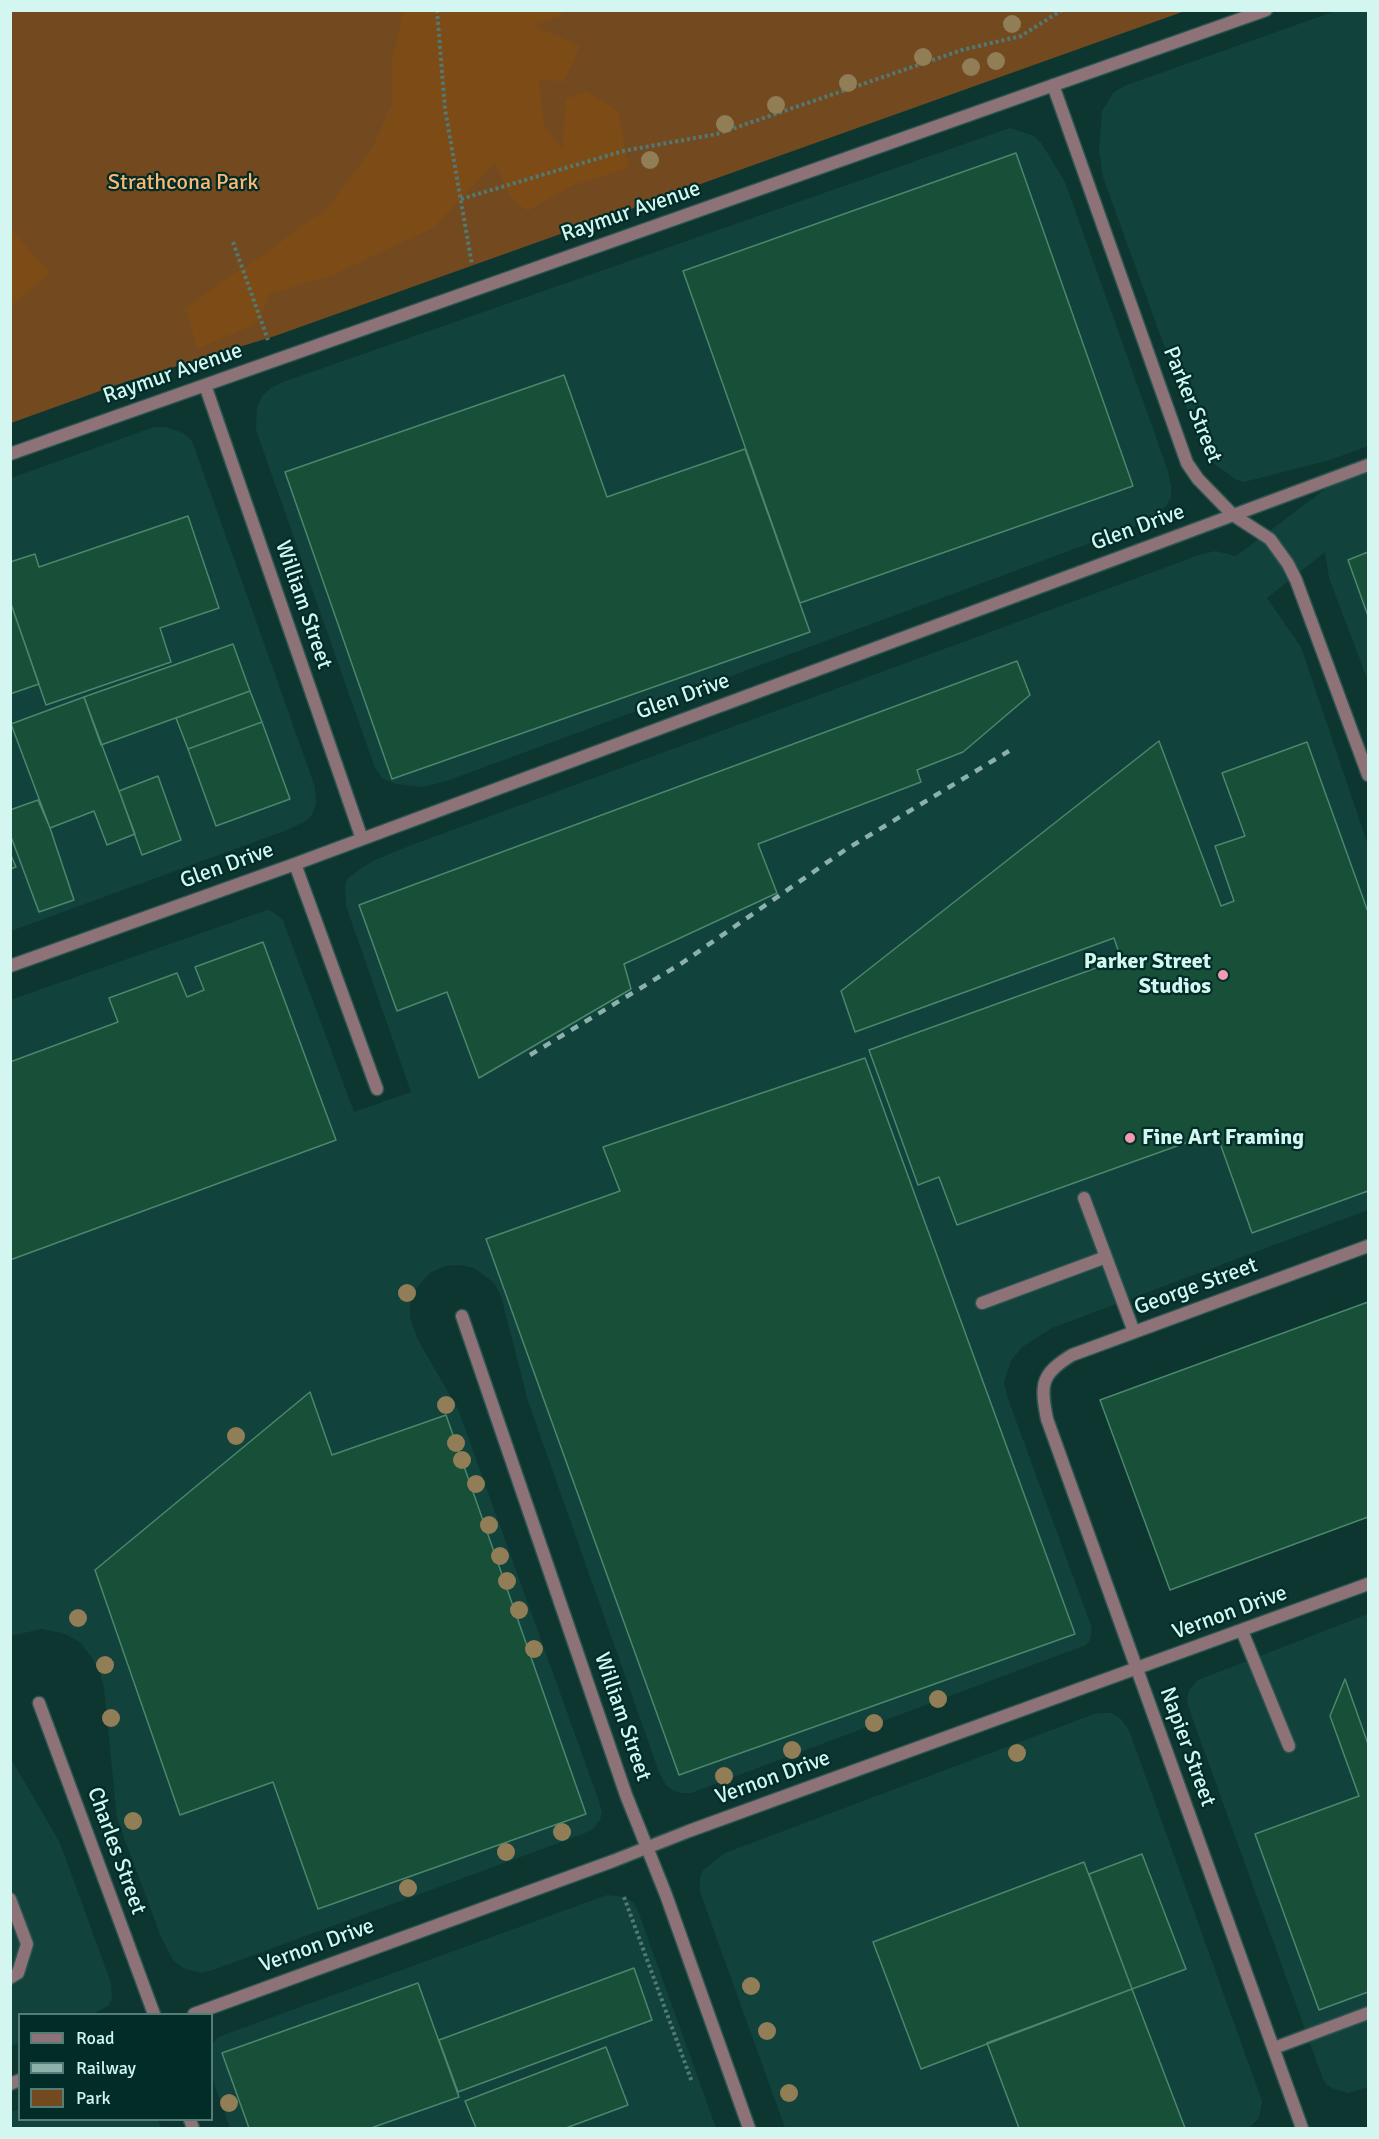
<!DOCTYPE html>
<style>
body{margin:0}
#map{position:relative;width:1379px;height:2139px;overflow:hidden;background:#0d3631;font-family:Signika,sans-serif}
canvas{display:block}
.frame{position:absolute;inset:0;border:12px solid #d3f7f0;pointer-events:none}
.legend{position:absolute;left:18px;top:2013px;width:195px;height:108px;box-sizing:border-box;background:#012c27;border:2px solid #557d77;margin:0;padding:8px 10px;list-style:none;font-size:18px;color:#d3f7f0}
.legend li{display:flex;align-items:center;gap:12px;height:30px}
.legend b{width:30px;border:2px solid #557d77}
</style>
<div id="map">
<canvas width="1379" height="2139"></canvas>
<div class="frame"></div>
<ul class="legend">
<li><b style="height:8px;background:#8d7378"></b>Road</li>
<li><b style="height:8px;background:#8bb1aa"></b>Railway</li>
<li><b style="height:16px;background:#734a1f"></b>Park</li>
</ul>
</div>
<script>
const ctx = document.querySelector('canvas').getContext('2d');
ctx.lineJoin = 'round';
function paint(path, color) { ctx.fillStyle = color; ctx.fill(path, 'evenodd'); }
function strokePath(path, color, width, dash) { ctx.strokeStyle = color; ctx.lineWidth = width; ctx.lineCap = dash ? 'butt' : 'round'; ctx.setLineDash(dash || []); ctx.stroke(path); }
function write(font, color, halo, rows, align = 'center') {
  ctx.font = font + ' Signika,sans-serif'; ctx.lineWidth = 4.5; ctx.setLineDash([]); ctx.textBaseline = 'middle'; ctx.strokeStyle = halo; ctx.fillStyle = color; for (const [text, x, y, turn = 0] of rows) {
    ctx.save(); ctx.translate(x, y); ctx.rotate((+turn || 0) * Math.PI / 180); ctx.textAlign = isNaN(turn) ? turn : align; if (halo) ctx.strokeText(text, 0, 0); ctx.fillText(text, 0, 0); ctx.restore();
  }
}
const built = new Path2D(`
 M1338 10 1368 11V446L1330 460 1244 482 1235 479 1215 464 1203 453 1103 177 1099 150 1102 111 1113 93 1124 86Z
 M1010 128 1034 136 1042 144 1065 182 1168 471 1171 486V498L1166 506 1150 521 447 781 422 787 396 784 382 778 375 768 256 430 257 408 262 396 271 388 283 382Z
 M154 427H165L183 433 191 440 195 449 315 787 316 804 312 815 304 822 287 830 11 931V478Z
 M1368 457V681L1329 578 1325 552 1267 598 1301 647 1368 845V1210L1052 1328 1022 1347 1011 1361 1004 1382 1007 1396 1092 1628 1090 1640 1086 1645 691 1793H682L674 1791 666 1785 659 1772 528 1401 501 1296 493 1282 474 1268 460 1265 445 1266 430 1273 418 1286 410 1301V1318L418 1340 458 1409 599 1801 602 1812 600 1820 593 1829 583 1834 213 1970 201 1973 183 1968 173 1960 162 1939 117 1819 104 1688 100 1674 92 1658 80 1642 63 1633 41 1629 11 1636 10 1000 267 910 273 912 283 920 354 1112 411 1092 346 906 345 885 348 878 363 867 375 860 409 846 1202 554 1216 551 1236 556Z
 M1368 1614V2087L1349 2093 1334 2089 1327 2085 1323 2079 1189 1709 1187 1699 1189 1690 1198 1680Z
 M1104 1713H1111L1121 1719 1129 1730 1262 2101 1259 2118 1249 2128H785L700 1892V1877L703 1870 725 1853 1094 1714Z
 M10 1757 60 1843 111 1983 112 1998 109 2005 93 2014H20L19 2043 11 2046Z
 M607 1895 624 1897 634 1903 638 1911 716 2128H230L212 2078V2044L218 2037Z
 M19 2109 20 2120H158L161 2128H11V2112Z`);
const green = new Path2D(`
 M11 11H1185L275 336 125 382 11 423Z`);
const forest = new Path2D(`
 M403 11H566L560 16 534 26 580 46 564 82 539 79 544 125 562 149 566 99 586 91 618 111 629 168 571 186 528 211 512 200 495 163 433 228 333 275 270 294 258 323 197 349 186 308 227 278 272 250 296 229 327 209 372 148 392 104 391 66Z
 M11 229 50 273 11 306Z`);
const building = new Path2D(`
 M1016 153 1133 486 800 603 683 271Z
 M564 375 607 497 745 449 810 632 392 779 285 472Z
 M188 516 219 608 160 628 171 662 46 705 10 601V562L35 554 39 567Z
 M1368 552V616L1348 560Z
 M10 601 39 684 10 694Z
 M233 644 250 691 101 745 84 697Z
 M1017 661 1030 695 963 752 917 770 921 782 758 844 777 893 624 964 631 989 479 1078 447 992 397 1011 359 905Z
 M250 691 262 722 188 749 176 718Z
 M84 697 135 834 107 845 94 811 50 828 11 724Z
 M262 722 290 799 216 826 188 749Z
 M1159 741 1221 906 1234 901 1215 846 1245 836 1222 773 1307 742 1368 912V1191L1252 1233 1216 1132 957 1225 939 1177 918 1185 869 1050 1121 959 1114 938 855 1032 841 991Z
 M158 776 181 840 142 855 119 791Z
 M38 800 50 828 74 900 39 912 10 834V810Z
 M10 853 16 867 10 869Z
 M263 942 336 1140 10 1260V1062L118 1022 109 998 177 973 187 997 204 990 195 967Z
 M865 1058 1075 1634 679 1775 486 1239 620 1191 603 1147Z
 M1368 1302V1517L1170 1590 1100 1400Z
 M310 1392 332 1455 446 1415 586 1814 318 1909 273 1782 180 1815 95 1570Z
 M1345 1679 1368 1744V1992L1319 2010 1255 1834 1359 1796 1330 1716Z
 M1142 1854 1186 1969 1132 1989 1089 1874Z
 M1084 1862 1132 1989 921 2069 873 1942Z
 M634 1968 652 2020 458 2092 439 2040Z
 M418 1983 459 2097 371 2128H249L222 2053Z
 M1132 1989 1185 2128H1019L987 2043Z
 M606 2047 628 2105 566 2128H476L465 2101Z`);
const path = new Path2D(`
 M437 10 445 109 472 265
 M461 199 623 151 717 134 962 50 1021 36 1062 10
 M233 242 268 340
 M624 1897 692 2082`);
const lane = new Path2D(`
 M1084 1198 1134 1332
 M982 1303 1106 1257
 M1242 1631 1289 1746
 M10 1899 27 1944 18 1973 10 1978
 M1274 2048 1368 2013`);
const street = new Path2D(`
 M1053 85 1187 463 1198 479 1233 515 1270 539 1288 564 1296 580 1368 775
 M205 385 362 839
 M10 454 1266 10
 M295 864 377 1089
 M10 966 295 864 1368 465
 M462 1316 626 1795 666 1895 749 2128
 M39 1703 154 2014
 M194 2014 613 1861 689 1831 1368 1584
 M10 2084 20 2080
 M190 2120 193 2128
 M1302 2128 1047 1419C1040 1384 1041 1374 1072 1355L1368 1246`);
const rail = new Path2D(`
 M530 1055 682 963 845 850 1009 751`);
const trees = [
 [1012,24],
 [923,57],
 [996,61],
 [971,67],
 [848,83],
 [776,105],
 [725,124],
 [650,160],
 [407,1293],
 [446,1405],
 [236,1436],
 [456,1443],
 [462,1460],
 [476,1484],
 [489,1525],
 [500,1556],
 [507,1581],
 [519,1610],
 [78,1618],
 [534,1649],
 [105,1665],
 [938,1699],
 [111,1718],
 [874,1723],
 [792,1750],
 [1017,1753],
 [724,1776],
 [133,1821],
 [562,1832],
 [506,1852],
 [408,1888],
 [751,1986],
 [767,2031],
 [789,2093],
 [229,2103]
];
const markers = [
 [1223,975,6,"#f29ab0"],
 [1130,1138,6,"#f29ab0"]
];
const parkNames = [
 ["Strathcona Park",183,183]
];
const streetNames = [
 ["Raymur Avenue",631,212,-19],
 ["Raymur Avenue",173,374,-19],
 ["Parker Street",1192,405,68],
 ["Glen Drive",1138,528,-20],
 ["William Street",303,605,71],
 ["Glen Drive",683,697,-20],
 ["Glen Drive",227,866,-20],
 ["George Street",1196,1287,-20],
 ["Vernon Drive",1230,1613,-20],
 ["William Street",622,1717,71],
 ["Napier Street",1187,1747,70],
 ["Vernon Drive",773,1778,-20],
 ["Charles Street",116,1851,70],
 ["Vernon Drive",317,1946,-20]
];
const poiNames = [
 ["Parker Street",1211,962],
 ["Studios",1211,987],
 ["Fine Art Framing",1142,1138,"left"]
];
paint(built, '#11423c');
paint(green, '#734a1f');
paint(forest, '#7c4b16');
paint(building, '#174f39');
strokePath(building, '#4b876c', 1.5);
strokePath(lane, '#2d5550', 15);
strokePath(street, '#2d5550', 15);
strokePath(path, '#527974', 4, [3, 3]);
strokePath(lane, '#8d7378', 12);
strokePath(street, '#8d7378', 12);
strokePath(rail, '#8bb1aa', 4.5, [8, 8]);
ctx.fillStyle = '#917d56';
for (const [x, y] of trees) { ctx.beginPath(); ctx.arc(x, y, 9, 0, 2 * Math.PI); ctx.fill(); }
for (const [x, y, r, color] of markers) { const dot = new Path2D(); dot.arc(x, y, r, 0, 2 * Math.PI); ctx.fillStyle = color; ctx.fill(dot); strokePath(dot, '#012c27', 2); }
write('22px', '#fdb774', '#012c27', parkNames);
write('22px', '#d3f7f0', '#012c27', streetNames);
write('bold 22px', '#d3f7f0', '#012c27', poiNames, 'right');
</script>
